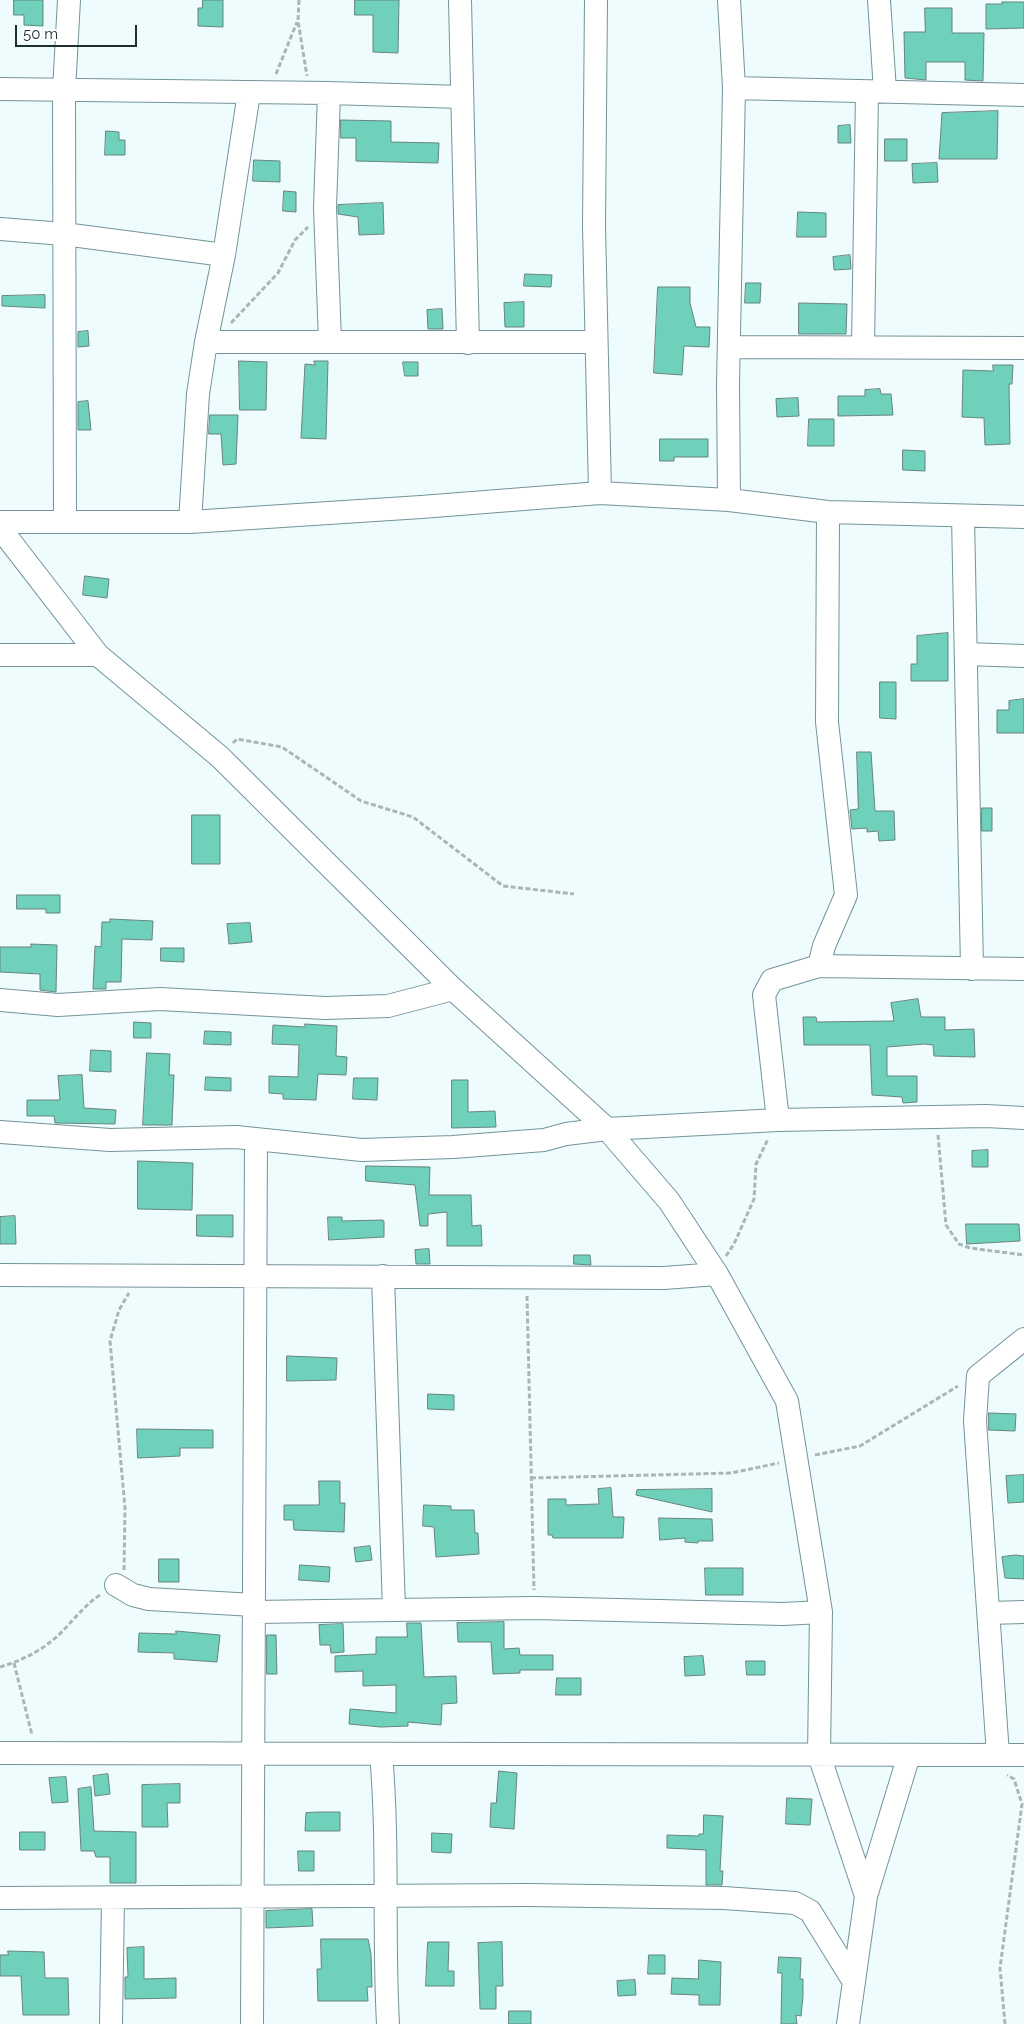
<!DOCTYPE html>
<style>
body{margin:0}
#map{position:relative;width:1024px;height:2024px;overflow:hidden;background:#eefcfd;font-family:Raleway,sans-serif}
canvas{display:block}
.scale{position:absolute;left:15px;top:25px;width:122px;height:22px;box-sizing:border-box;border:2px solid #212e30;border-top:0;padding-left:6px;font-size:15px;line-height:18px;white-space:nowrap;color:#212e30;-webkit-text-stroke:4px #fff;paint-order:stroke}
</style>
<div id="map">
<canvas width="1024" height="2024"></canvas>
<div class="scale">50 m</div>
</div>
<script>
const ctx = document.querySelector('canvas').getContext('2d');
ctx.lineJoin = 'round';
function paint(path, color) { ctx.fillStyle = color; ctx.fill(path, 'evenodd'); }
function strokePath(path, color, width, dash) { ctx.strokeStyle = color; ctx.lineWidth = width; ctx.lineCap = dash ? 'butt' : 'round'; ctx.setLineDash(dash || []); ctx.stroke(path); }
const building = new Path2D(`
 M14 0H43V26L24 25V15H14Z
 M203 0H223V27L198 26V8H202Z
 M355 0H399L398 53 373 52V15H355Z
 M1002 2H1024V28L986 29V4H1002Z
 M925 8H952V33H984L983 81 965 80V62H926V80L905 78 904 32H925Z
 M998 111 997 159H939L942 113Z
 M341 120 391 121V142L439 143 438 163 356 161V138H341Z
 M850 125 851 143H838V126Z
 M106 131 119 132V140H125V155H105Z
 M885 139H907V161H885Z
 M254 160 280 161V182L253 181Z
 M937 163 938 182 913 183 912 164Z
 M284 191 296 192V212L283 211Z
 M383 203 384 234 359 235 358 217 338 214V205Z
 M798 212 826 213V237H797Z
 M850 255 851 269 834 270 833 257Z
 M525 274 552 275 551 287 524 286Z
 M746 283H761L760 303H745Z
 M658 287H690V303L696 327H710L709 347 684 346 682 375 654 373Z
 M45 295V308L2 306V296Z
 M524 302V327H505L504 303Z
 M799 303 847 304 846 334H799Z
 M442 309 443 329H428L427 310Z
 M88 331 89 346 78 347V332Z
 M239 361 267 362 266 410H240Z
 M314 361H328L326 439 301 438 305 364 315 365Z
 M403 362H418V376H405Z
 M993 365H1013L1012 384H1009L1010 444 985 445 984 418 962 417 963 370 993 371Z
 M880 389 881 394H891L893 415 838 416V396H865V390Z
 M798 398 799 416 777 417 776 399Z
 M88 401 91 430H78V402Z
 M210 415H238L236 464 223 465 221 434H209Z
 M809 419H834V446H808Z
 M660 439H708V457H674V461H660Z
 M903 450 925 451V471L903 470Z
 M85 576 109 579 107 598 83 595Z
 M948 633V681H911V664H917V636Z
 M880 682H896V719L880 718Z
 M1024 699V733H997V710H1009V701Z
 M857 752H871L875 811H894L895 840 879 841 878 831 867 832V828L852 829 850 810 858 809Z
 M982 808H992V831H982Z
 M192 815H220V864H192Z
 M17 895H60V913H46V909H17Z
 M110 919 153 921 152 940 122 939 121 982H106V989H93L95 946 101 947 102 922H110Z
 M250 923 252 942 229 944 227 924Z
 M31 944 57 945 56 992 40 990V974L0 972V947H31Z
 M161 948H184V962L161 961Z
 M918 999 921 1017H945V1030L974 1029 975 1057 934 1056 933 1045 925 1044 887 1047V1076H917V1102L903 1103 902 1097 872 1095 870 1045H804L803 1017H816L817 1022 894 1021 891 1003Z
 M134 1022 151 1023V1038H134Z
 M305 1024 337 1026 336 1056 347 1057 346 1075 318 1074 316 1100 283 1099V1094L269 1093V1076L298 1077 299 1045 272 1044 273 1025 305 1027Z
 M205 1031 231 1032V1045L204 1044Z
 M91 1050 111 1051V1072L90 1071Z
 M147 1053 170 1054 169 1075H174L172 1125H143Z
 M82 1075 84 1108 116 1110 115 1124 55 1123 54 1116H27V1100H60L58 1076Z
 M206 1077 231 1078V1091L205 1090Z
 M354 1078H378L377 1100 353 1099Z
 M452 1080H468V1112L495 1111 496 1127 452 1128Z
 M988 1150V1167H972V1151Z
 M138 1161 193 1163 192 1210 138 1209Z
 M366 1166 430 1167 429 1195H471L472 1226 481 1225 482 1246H447V1212L428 1214V1226H420L415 1185 366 1181Z
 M197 1215H233V1237L197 1236Z
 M15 1216 16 1244H0V1217Z
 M328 1217H342V1221L382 1220 384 1221V1237L329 1240Z
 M966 1224H1019L1020 1241 967 1244Z
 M429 1249 430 1264H416L415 1250Z
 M574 1255H590L591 1265 574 1264Z
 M287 1356 337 1358 336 1380 287 1381Z
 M428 1394 454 1395V1410L428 1409Z
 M989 1413 1016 1414 1015 1431 989 1430Z
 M137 1429 213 1430V1448H180V1456L138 1458Z
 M1024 1475V1502L1008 1503 1006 1476Z
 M319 1481H340V1503H345L344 1532 294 1530 293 1520H284V1505H319Z
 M611 1488 613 1517H624L623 1538H553L552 1535H548V1499H566V1505L599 1504 598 1489Z
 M712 1489V1512L636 1495 637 1490Z
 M424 1505 451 1506V1510H474L475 1533H478L479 1554 436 1557 434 1527 423 1526Z
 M659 1518 712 1519 713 1541H698V1543L685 1542V1538L660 1540Z
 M370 1546 372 1560 356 1562 354 1548Z
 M1016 1555 1024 1556V1579L1005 1578 1002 1557Z
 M159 1559H179V1582H159Z
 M300 1565 330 1567 329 1582 299 1580Z
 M705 1568H743V1595H706Z
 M504 1622V1649L519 1648 520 1655H553V1670H520V1673L493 1674 491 1642H458L457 1623Z
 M407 1623H421L424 1677 456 1676 457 1703 442 1704 441 1725 408 1722V1726L381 1727 349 1724 350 1709 396 1713V1685L363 1686V1671L335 1672V1656L376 1654V1637H407Z
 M343 1624 344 1652 331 1653 330 1645H320L319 1625Z
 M176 1631 220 1635 217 1662 174 1659V1653L138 1652 139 1633 176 1634Z
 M267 1635H276L277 1674H267Z
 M703 1656 705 1675 685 1676 684 1657Z
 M746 1661H765V1675H747Z
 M557 1678H581V1695H556Z
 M499 1771 517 1773 514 1829 490 1827 491 1803H496Z
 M108 1774 110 1794 95 1796 93 1776Z
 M66 1777 68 1802 52 1803 49 1778Z
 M180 1784V1803H167L168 1827H142V1785Z
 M91 1787 94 1831 136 1832V1883H110V1857H96L94 1851H81L78 1789Z
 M787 1798 812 1799 810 1825 786 1824Z
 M319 1812H340V1831H305L306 1813Z
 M704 1815 723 1816 720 1871H723L722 1885H706V1850L667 1848V1835L699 1836V1834H703Z
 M20 1832H45V1850H20Z
 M432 1833 452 1834 451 1853 432 1852Z
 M298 1851H314V1871H299Z
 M312 1909 313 1926 266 1928V1911Z
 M321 1939H368L371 1954 372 1987H367L368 2001H318L317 1969H321Z
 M428 1942H449L448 1971H454V1986H426Z
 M502 1942 503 1986H496V2009H480L478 1943Z
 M144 1947V1979L176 1978V1998L125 1999V1977H128L127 1948Z
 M8 1951 44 1952 45 1978H68L69 2015H23L21 1976H0V1955H8Z
 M649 1955H665V1974H648Z
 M779 1957 801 1958 800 1979H803V1996L801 2016 796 2015 797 2024H781L782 1973H778Z
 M699 1960 721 1962 720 2005H699V1995L671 1994 672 1978 698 1979Z
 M635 1980 636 1995 618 1996 617 1981Z
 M509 2011H531V2024H509Z`);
const path = new Path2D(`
 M299 0 298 21 307 76
 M276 74 297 22
 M231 323 278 273 295 240 308 227
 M233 743 237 739 282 747 361 801 413 817 503 886 574 894
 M938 1135 946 1225 959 1244 970 1248 1024 1255
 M726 1256 734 1244 754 1199 756 1164 768 1139
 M527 1296 534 1590
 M815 1455 860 1446 958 1386
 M531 1478 731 1473 779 1463
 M124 1570 125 1508 110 1341 119 1310 129 1293
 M14 1663 32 1735
 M0 1667C17 1662 35 1654 49 1643 68 1629 80 1608 100 1595
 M1005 2024 1000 1968 1022 1804 1014 1779 1007 1775`);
const minor = new Path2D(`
 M460 0 468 343
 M596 0 594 226 600 493
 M729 0 734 88 728 384 729 500
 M879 0 885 91
 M734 88 1024 95
 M0 89 329 93 462 97
 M329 93 325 208 330 341
 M0 229 64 234 224 255
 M206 342H596
 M863 346 867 92
 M729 347 1024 348
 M963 516 972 969
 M0 522H190L421 507 600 493 729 500 828 512 1024 517
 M65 522 64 90 69 0
 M190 522 198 394 206 342 224 255 249 93
 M0 528 98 655 220 757 453 989 607 1129 669 1201 717 1274 787 1401 821 1612 819 1755 866 1896 848 2024
 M966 654 1024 656
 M0 655H98
 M819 966 1024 969
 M0 1000 58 1005 160 999 325 1008 388 1006 453 989
 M778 1120 764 995 772 980 819 966 824 946 846 895 827 722 828 512
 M0 1132 110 1140 236 1137 362 1150 453 1147 544 1140 566 1134 607 1129 778 1120 986 1116 1024 1118
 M0 1275 664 1278 717 1274
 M383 1276 394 1610
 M116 1585 133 1595 149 1599 254 1605
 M254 1612 534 1608 783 1614 821 1612
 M989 1613 1024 1612
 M0 1753 1024 1755
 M381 1754C389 1844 383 1934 388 2024
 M998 1755 975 1421 978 1376 1024 1339
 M866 1896 909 1755
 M0 1898 528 1895 724 1898 795 1903 810 1911 854 1982
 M111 2024 113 1898
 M252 2024 256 1139`);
paint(building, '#6fd0bc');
strokePath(building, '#66857e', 1);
strokePath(minor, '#739499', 24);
strokePath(path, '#a9b6b8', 3, [5, 2.5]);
strokePath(minor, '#fff', 22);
</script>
